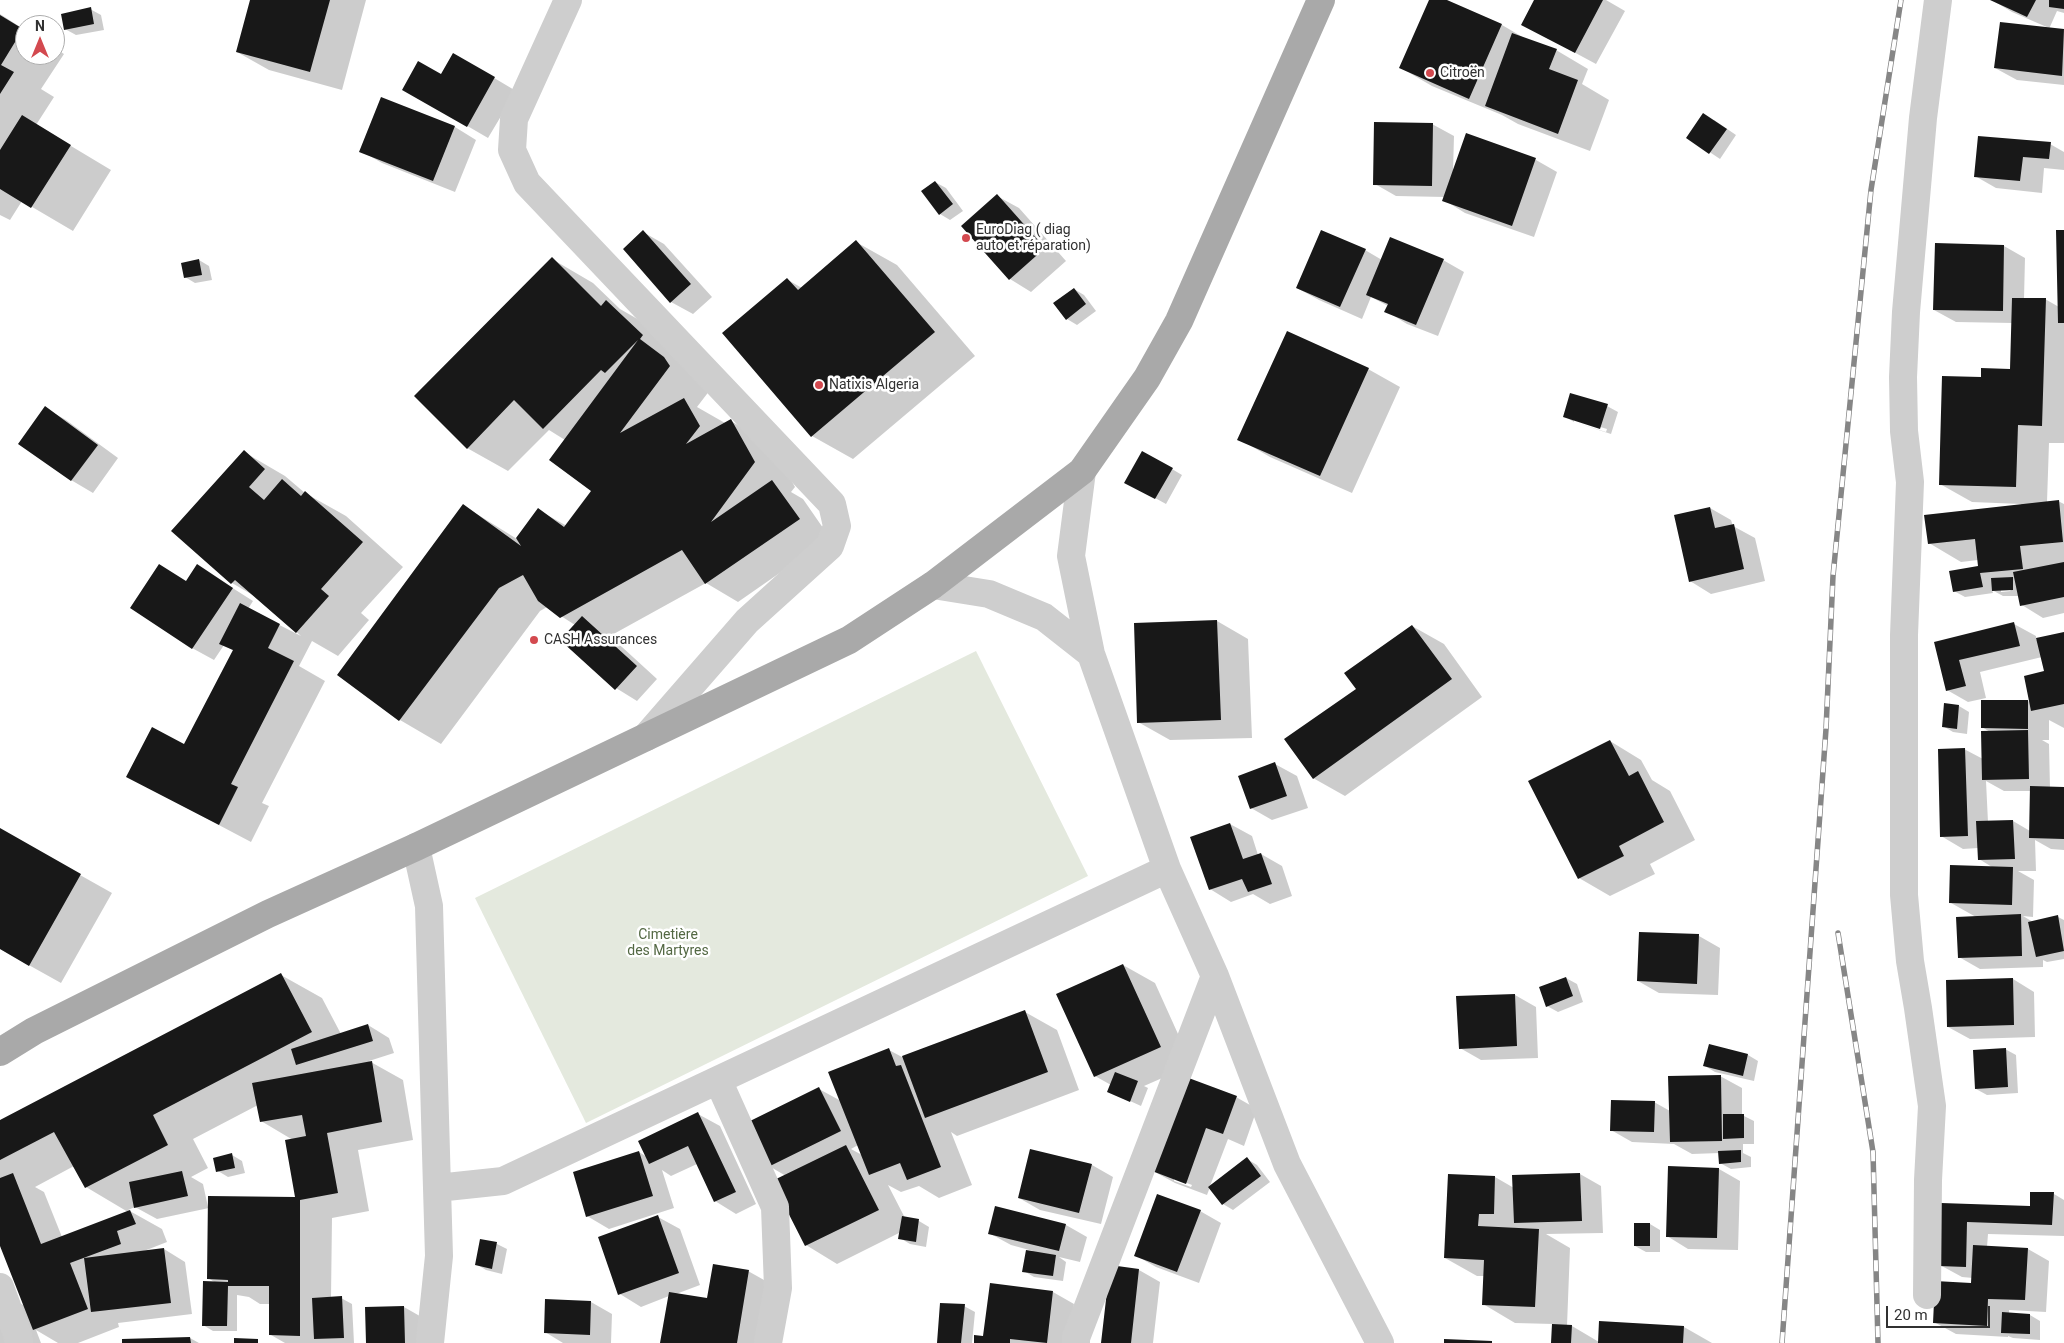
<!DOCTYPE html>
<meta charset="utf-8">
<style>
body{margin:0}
#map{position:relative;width:2064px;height:1343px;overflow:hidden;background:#fff;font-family:Roboto,sans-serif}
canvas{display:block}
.north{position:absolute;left:15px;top:15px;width:50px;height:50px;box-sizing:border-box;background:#fff;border:1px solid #adadad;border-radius:50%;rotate:0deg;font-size:14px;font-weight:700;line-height:20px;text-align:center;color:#313131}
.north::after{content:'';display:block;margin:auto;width:18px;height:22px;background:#d3494f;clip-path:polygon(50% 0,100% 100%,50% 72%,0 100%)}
.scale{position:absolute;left:1886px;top:1306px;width:104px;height:22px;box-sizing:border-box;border:2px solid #313131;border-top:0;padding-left:6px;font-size:15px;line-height:18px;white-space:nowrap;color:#313131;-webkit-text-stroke:4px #fff;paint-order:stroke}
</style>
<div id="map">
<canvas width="2064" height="1343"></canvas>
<div class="north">N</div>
<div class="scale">20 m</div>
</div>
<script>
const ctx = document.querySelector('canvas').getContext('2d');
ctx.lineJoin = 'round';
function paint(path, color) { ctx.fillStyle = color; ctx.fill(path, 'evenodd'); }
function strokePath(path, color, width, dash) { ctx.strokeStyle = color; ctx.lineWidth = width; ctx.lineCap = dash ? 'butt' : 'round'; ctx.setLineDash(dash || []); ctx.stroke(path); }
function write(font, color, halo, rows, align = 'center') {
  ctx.font = font + ' Roboto,sans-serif'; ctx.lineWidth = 5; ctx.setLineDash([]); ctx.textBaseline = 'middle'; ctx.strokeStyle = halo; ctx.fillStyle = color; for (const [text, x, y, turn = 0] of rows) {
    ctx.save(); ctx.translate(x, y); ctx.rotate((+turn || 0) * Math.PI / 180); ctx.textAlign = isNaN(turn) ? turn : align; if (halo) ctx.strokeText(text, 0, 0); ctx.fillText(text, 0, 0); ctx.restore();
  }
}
const green = new Path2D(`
 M976 651 1088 876 586 1123 475 898Z`);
const shadow = new Path2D(`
 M251 0H366L342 90 269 70 237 52Z
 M1430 0H1444L1502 25 1526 39 1556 50 1588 69 1582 84 1609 100 1590 151 1518 124 1502 115 1432 86 1401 68Z
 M1536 0H1606L1625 11 1596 64 1544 36Z
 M1992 0H2064V13L2057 11 2049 29 2064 31V85L2017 80 1995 68 2049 28 2012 12Z
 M90 9 101 15 104 30 76 35 65 29Z
 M0 14 25 30V55H55V48L64 54 41 89 54 97 36 125 111 170 73 231 22 201 10 220 0 215Z
 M454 54 516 91 488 138 404 89 441 76Z
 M381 99 455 127 476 140 455 192 382 163 361 151Z
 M1714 120 1736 135 1720 159 1687 137Z
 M1432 124 1454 136 1453 172 1467 135 1536 160 1557 172 1534 237 1465 213 1444 200 1445 197 1396 196 1375 184Z
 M2050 144 2064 152V170L2044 168 2042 193 1996 188 1975 176Z
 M935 182 946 188 963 211 950 220 940 214Z
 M997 196 1019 208 1066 261 1031 292 1010 279Z
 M2064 231V443H2049L2047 502 2058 501 2064 504V613L2043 618 2022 605 2020 596H2003L1992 590 1993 593 1965 597 1954 591 1979 569 1978 560 1961 562 1929 543 2021 505V504L1972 502 1940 484 1982 378 2011 371 2013 323 1956 322 1934 310 2004 246 2025 258 2024 299H2045L2059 307ZM2001 589H2009L2011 591 2001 592Z
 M643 232 664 244 712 297 693 314 671 302Z
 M856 242 897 265 975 356 853 459 812 436 788 280 802 288Z
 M1365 250 1382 260H1443L1464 272 1438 336 1407 324 1386 311 1388 306 1371 297 1362 319 1319 300 1297 288Z
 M552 259 593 283 620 309 648 325 710 390 697 407 725 423 731 421 772 445 795 487 791 492 803 499 830 538 738 602 706 583 610 636 657 679 637 701 616 688 575 625 547 607 540 611 441 744 400 720 338 674 464 506 517 539 538 510 567 526 593 491 565 440 549 430 508 471 467 448Z
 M199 260 209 266 212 280 195 283 185 277Z
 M1074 289 1084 295 1096 311 1077 325 1067 319Z
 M1368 369 1400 387 1352 493 1270 457 1239 439Z
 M1607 406 1618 412 1611 434 1574 422 1564 416ZM1574 419 1607 429 1606 432 1574 422Z
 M45 408 66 420 118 458 93 493 71 480Z
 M244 452 285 476 305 493 346 516 403 567 361 613 369 620 338 656 312 641 299 666 325 681 262 803 269 806 251 842 128 777 185 746 234 651 224 645 214 660 192 648 187 582 198 566 253 601 248 609 301 636 256 597 232 583Z
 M1172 469 1182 475 1166 504 1126 482Z
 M1710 508 1731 520 1733 526 1755 538 1765 581 1711 594 1690 581Z
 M1217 621 1248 639 1252 738 1170 740 1138 722Z
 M2014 624 2036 636V640L2064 634V728L2049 720V740H2042L2049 744 2050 788H2064V850L2051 849 2035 840 2036 871H2018L2034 880 2033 917 2023 916 2033 922 2058 917 2064 920V959L2047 962 2043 960V967L1980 969 1959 957 1976 917 1951 903 1992 867 1979 859 1978 848 1963 849 1941 836 1964 749 1983 759 1990 732 1982 727 2028 701 2031 703 2045 672 2042 657 1980 672 1986 698 1968 702 1947 690 1935 643ZM1986 781 2004 791H2031L2030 831 2013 821 1988 822Z
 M1412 626 1444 644 1482 697 1345 796 1313 778 1357 689Z
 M1959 706 1969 712 1967 734 1953 732 1943 726Z
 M1610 741 1641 760 1652 780 1670 791 1695 840 1650 864 1655 874 1610 896 1579 878Z
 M1275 764 1297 776 1308 808 1272 820 1251 808Z
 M1230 824 1252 836 1258 855 1261 854 1282 866 1292 896 1270 904 1253 894 1231 902 1210 889Z
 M0 830 112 893 61 983 0 949Z
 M1699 936 1720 948 1718 995 1659 993 1638 981Z
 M1123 965 1155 983 1192 1065 1144 1086 1148 1088 1141 1106 1108 1091 1111 1085 1095 1076Z
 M281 975 322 998 341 1034 368 1025 389 1038 394 1053 369 1061 403 1080 413 1140 358 1150 369 1211 332 1218 331 1298H341L352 1304 354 1343H285L271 1335V1304H260L249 1297 237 1295V1331H213L203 1325 216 1283 208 1278 209 1208 157 1219 135 1207 128 1210 162 1229 167 1242 144 1251 164 1249 185 1262 192 1314 118 1323 119 1327 78 1343H58L36 1330 41 1343H0V1292L25 1306 0 1242V1122ZM258 1105 261 1121 293 1140 297 1198 208 1207 203 1184 191 1177 208 1168 193 1139ZM74 1166 86 1187 128 1212 62 1237 44 1192 35 1187Z
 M1566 978 1577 984 1583 1002 1558 1012 1547 1006Z
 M2013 979 2034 992 2035 1037 1970 1039 1948 1027Z
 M1515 995 1536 1007 1538 1058 1481 1060 1460 1048Z
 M1025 1012 1057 1030 1079 1090 957 1136 951 1132 972 1185 939 1198 919 1186 901 1192 888 1185 905 1218 919 1221 929 1227 926 1247 910 1244 900 1238 901 1232 837 1264 806 1245 786 1176 769 1166 819 1089 841 1101 889 1050 902 1057ZM858 1145 862 1155 851 1149Z
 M1710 1046 1748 1055 1758 1061 1754 1081 1715 1072 1705 1066Z
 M2005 1049 2016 1055 2018 1093 1987 1095 1976 1089Z
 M1720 1076 1742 1088V1115L1754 1121V1144H1743V1153L1751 1157V1167L1731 1169 1720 1163V1153L1692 1154 1674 1144 1632 1142 1611 1130 1654 1102 1670 1111Z
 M1236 1097 1257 1109 1244 1146 1228 1139 1210 1186 1247 1159 1257 1165 1270 1182 1233 1210 1223 1204 1210 1187 1207 1195 1175 1183 1153 1171ZM1174 1178 1192 1185 1191 1187 1174 1181Z
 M698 1114 720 1126 756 1204 736 1214 715 1201 697 1164 671 1176 662 1170 674 1208 609 1229 587 1216 639 1152 647 1157Z
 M232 1155 242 1161 245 1173 228 1177 218 1171Z
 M1092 1165 1113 1177 1101 1224 1040 1210 1019 1198Z
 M1719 1169 1740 1181 1738 1250 1688 1249 1667 1236Z
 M1580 1174 1601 1186 1603 1233 1546 1234 1570 1248 1567 1326H1572L1599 1342 1600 1322 1684 1327 1712 1343H1552L1553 1324 1515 1323 1483 1304 1484 1276H1477L1445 1258 1495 1177 1514 1188Z
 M2054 1194 2064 1200V1236L1988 1234 1987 1247 2028 1249 2049 1261 2046 1312 2009 1310V1314L2030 1315 2040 1321V1340L2013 1338 2008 1336V1337L1956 1334 1934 1322 1972 1284 1973 1278 1962 1277 1940 1265 1942 1204 2031 1207Z
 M1200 1211 1221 1223 1199 1283 1156 1267 1135 1255Z
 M658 1217 680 1229 700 1285 676 1294 708 1300 748 1271 780 1289 771 1343H662L669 1296 641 1307 620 1294Z
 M1650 1224 1660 1230V1252H1646L1635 1246Z
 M1066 1225 1087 1237 1080 1262 1059 1257 1066 1262 1063 1281 1034 1277 1024 1271 1033 1251 1011 1245 989 1233Z
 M481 1240 497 1244 507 1249 502 1274 486 1270 476 1264Z
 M1111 1267 1139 1270 1160 1282 1153 1343H1102Z
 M1053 1292 1074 1304 1069 1343H975Z
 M591 1302 612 1314 611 1343H563L545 1332Z
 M964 1306 975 1312 972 1343H938Z
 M404 1307 425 1319 426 1343H367Z
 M190 1338 199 1343H123Z`);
const building = new Path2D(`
 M250 0H330L310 72 236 52Z
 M1429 0H1447L1502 24 1469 99 1399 68Z
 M1534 0H1603L1575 53 1521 25Z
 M1990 0H2036L2027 17Z
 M2049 0H2064V9L2049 7Z
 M91 7 94 24 64 30 61 14Z
 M0 15 23 29 1 65 14 72 0 94Z
 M2000 22 2064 29 2062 76 1994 68Z
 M1512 33 1557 49 1549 69 1578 80 1558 134 1485 106Z
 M453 53 495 77 467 127 402 90 418 61 441 74Z
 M381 97 455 126 433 181 359 152Z
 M1703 113 1727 129 1709 154 1686 138Z
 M22 115 71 145 31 208 0 189V150Z
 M1374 122 1433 123 1432 186 1373 185Z
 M1466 133 1536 158 1512 226 1442 201Z
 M1978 136 2051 142 2049 159 2023 157 2020 181 1974 177Z
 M935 181 953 204 939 215 921 191Z
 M997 194 1045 248 1009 280 961 226Z
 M643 230 691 284 670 303 623 249Z
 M1321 230 1366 249 1340 307 1296 288Z
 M2056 230H2064V323H2058Z
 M1390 237 1444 259 1416 325 1384 312 1388 304 1366 295Z
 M856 240 935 332 811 437 722 333 787 278 798 290Z
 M1935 243 2004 245 2003 311 1933 310Z
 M552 257 601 306 606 300 643 335 640 339 664 357 670 366 620 433 684 398 700 426 686 444 731 419 755 462 711 522 772 480 800 519 705 584 682 550 560 618 538 601 523 575 499 588 399 721 337 675 463 504 521 546 516 538 538 508 564 527 591 491 549 460 638 340 605 373 601 370 543 429 514 400 467 449 414 396Z
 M199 259 202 275 184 278 181 263Z
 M1074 288 1086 304 1066 320 1053 303Z
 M2012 298H2046L2042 426 2018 425 2016 487 1939 485 1942 376 1981 377V368L2010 369Z
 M1287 331 1369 368 1320 476 1237 440Z
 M1570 393 1608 404 1600 429 1563 417Z
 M45 406 98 445 71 481 18 444Z
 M244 450 265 469 249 487 264 500 282 479 301 496 305 491 363 542 321 589 329 596 296 633 235 580 231 584 171 531Z
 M1142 451 1173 468 1155 499 1124 483Z
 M2059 500 2063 542 2020 546 2023 569 1980 573 1983 587 1953 592 1949 571 1978 566 1975 539 1928 544 1924 515Z
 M1710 507 1715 528 1734 524 1744 569 1689 582 1674 515Z
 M2064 562V597L2020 606 2013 572Z
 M159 564 186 581 197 564 233 588 192 649 130 608Z
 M2013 577V590L1992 591 1991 578Z
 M240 603 280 624 268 648 294 661 231 784 238 787 219 825 126 777 152 727 184 744 233 650 219 644Z
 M582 616 637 666 615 690 560 640Z
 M1217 620 1221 720 1137 723 1134 623Z
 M2014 622 2020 646 1959 660 1966 686 1946 691 1934 642Z
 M1412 625 1452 679 1313 779 1284 739 1356 689 1344 673Z
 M2064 632V704L2031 711 2024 676 2044 671 2036 638Z
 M1981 700H2028V729L1981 728Z
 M1944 703 1959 705 1957 729 1942 727Z
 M2028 730 2029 779 1982 780 1981 731Z
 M1610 740 1629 776 1638 771 1664 822 1619 846 1624 856 1578 879 1528 781Z
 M1965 748 1968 836 1940 837 1938 749Z
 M1275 762 1287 796 1250 809 1238 776Z
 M2030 786 2064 787V839L2029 838Z
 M2013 820 2015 859 1978 860 1976 821Z
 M1230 823 1243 859 1261 853 1272 884 1248 892 1242 879 1209 890 1190 837Z
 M0 828 81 874 29 966 0 949Z
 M1950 865 2013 867 2012 905 1949 903Z
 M2021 914 2022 956 1958 958 1956 917Z
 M2058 915 2064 951 2036 957 2028 922Z
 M1639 932 1699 934 1697 984 1637 981Z
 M1123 964 1161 1047 1094 1077 1056 994Z
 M281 973 312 1032 153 1115 168 1145 85 1188 54 1132 0 1160V1120Z
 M1566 977 1573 996 1546 1007 1539 987Z
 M2013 978 2014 1025 1947 1027 1946 980Z
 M1515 994 1517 1046 1459 1049 1456 996Z
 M1025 1010 1048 1072 925 1118 902 1056Z
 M368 1024 373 1041 296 1065 291 1049Z
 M1709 1044 1748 1054 1743 1076 1703 1066Z
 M889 1048 896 1066 901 1065 941 1167 907 1180 900 1163 869 1175 828 1072Z
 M2006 1048 2008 1087 1975 1089 1973 1050Z
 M372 1061 382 1122 327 1133 338 1193 300 1200V1336L269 1335V1286H228L227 1326H202L203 1281 228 1282V1280L207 1279 208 1196 295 1197 285 1140 306 1136 302 1115 260 1122 252 1083Z
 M1115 1072 1138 1081 1130 1102 1107 1092Z
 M1721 1075 1722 1141 1670 1142 1668 1076Z
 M1186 1077 1237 1096 1223 1134 1206 1128 1186 1184 1152 1171Z
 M819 1087 841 1131 768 1167 746 1123Z
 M1611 1100 1655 1101 1654 1132 1610 1131Z
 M698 1112 736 1192 714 1202 688 1146 649 1164 638 1141Z
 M1723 1114H1744V1138L1723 1139Z
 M846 1145 879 1210 805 1246 772 1181Z
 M1030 1149 1092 1164 1079 1213 1018 1198Z
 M1741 1150V1162L1719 1164 1718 1151Z
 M639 1151 653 1196 586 1217 573 1172Z
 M232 1153 235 1168 216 1172 213 1158Z
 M1247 1157 1261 1176 1222 1205 1208 1187Z
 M1668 1166 1719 1168 1717 1238 1666 1237Z
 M182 1171 188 1196 134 1208 129 1182Z
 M13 1173 41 1244 130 1210 136 1224 117 1231 121 1244 70 1263 88 1309 33 1330 0 1246V1178Z
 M1580 1173 1582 1221 1514 1223 1512 1175Z
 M1448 1174 1495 1176 1494 1214H1479L1478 1226 1539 1229 1535 1307 1482 1305 1484 1260 1444 1258Z
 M2030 1192H2054L2052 1225 1967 1222 1966 1267 1939 1266 1941 1203 2030 1206Z
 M1157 1194 1201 1210 1177 1272 1134 1256Z
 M995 1206 1066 1224 1059 1251 988 1234Z
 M658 1215 679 1273 618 1295 598 1237Z
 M902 1216 919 1219 916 1242 898 1239Z
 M1634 1223H1650V1246H1634Z
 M480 1239 497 1242 492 1269 475 1265Z
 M1973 1245 2028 1248 2025 1300 1988 1299 1987 1326 1933 1323 1935 1281 1971 1283Z
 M164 1248 171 1303 91 1312 84 1258Z
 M1026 1250 1056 1255 1053 1276 1022 1272Z
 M713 1264 749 1270 737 1343H660L669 1292 707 1298Z
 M1110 1265 1139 1269 1131 1343H1101Z
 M990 1283 1053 1291 1047 1343 1010 1339V1343H974V1335L983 1336Z
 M342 1296 344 1338 314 1339 312 1298Z
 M545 1299 591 1301 590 1335 544 1333Z
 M940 1303 965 1304 961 1343H937Z
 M404 1306 405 1343H366L365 1307Z
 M2002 1312 2030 1314V1334L2001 1333Z
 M1599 1321 1684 1326 1683 1343H1598Z
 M1552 1324 1572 1325 1571 1343H1551Z
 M190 1337 191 1343H122V1339Z
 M234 1338 258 1339V1343H234Z
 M1444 1339 1492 1341V1343H1444Z`);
const street = new Path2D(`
 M568 0 514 119 512 150 527 183 832 504 837 526 830 546 747 621 646 737
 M1082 471 1071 556 1091 654 1167 869 1215 976 1287 1164 1380 1343
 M933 585 989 594 1044 617 1091 654
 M416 847 429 906 437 1188 439 1256 430 1343
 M718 1080 775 1207 778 1288 768 1343
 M437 1188 503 1181 1167 869
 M0 1287 17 1333 19 1343
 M1927 1295 1928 1180 1932 1106 1918 1008 1910 961 1904 895V635L1910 482 1904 431 1903 377 1906 312 1923 118 1938 0
 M1076 1343V1338L1215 976`);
const primary = new Path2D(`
 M0 1052 34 1031 268 914 416 847 849 640 933 585 1082 471 1147 378 1179 321 1321 0`);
const rail = new Path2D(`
 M1838 933 1873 1152 1878 1343
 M1782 1343 1826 729 1833 576 1871 190 1901 0`);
const markers = [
 [1430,73,5,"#d3494f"],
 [966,238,5,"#d3494f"],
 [819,385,5,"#d3494f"],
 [534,640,5,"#d3494f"]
];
const poiNames = [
 ["Citroën",1440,73],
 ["EuroDiag ( diag",976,230],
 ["auto et réparation)",976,246],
 ["Natixis Algeria",829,385],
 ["CASH Assurances",544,640]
];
const parkNames = [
 ["Cimetière",668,935],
 ["des Martyres",668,951]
];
paint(green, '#e4e9de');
paint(shadow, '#0003');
paint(building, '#181818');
strokePath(street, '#cecece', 28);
strokePath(primary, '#a9a9a9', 28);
strokePath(rail, '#868686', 5.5);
strokePath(rail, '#fff', 4, [11]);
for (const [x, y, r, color] of markers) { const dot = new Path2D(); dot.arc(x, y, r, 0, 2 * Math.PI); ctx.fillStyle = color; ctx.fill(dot); strokePath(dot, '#fff', 2); }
write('14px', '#313131', '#fff', poiNames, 'left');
write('14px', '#536843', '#fff', parkNames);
</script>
